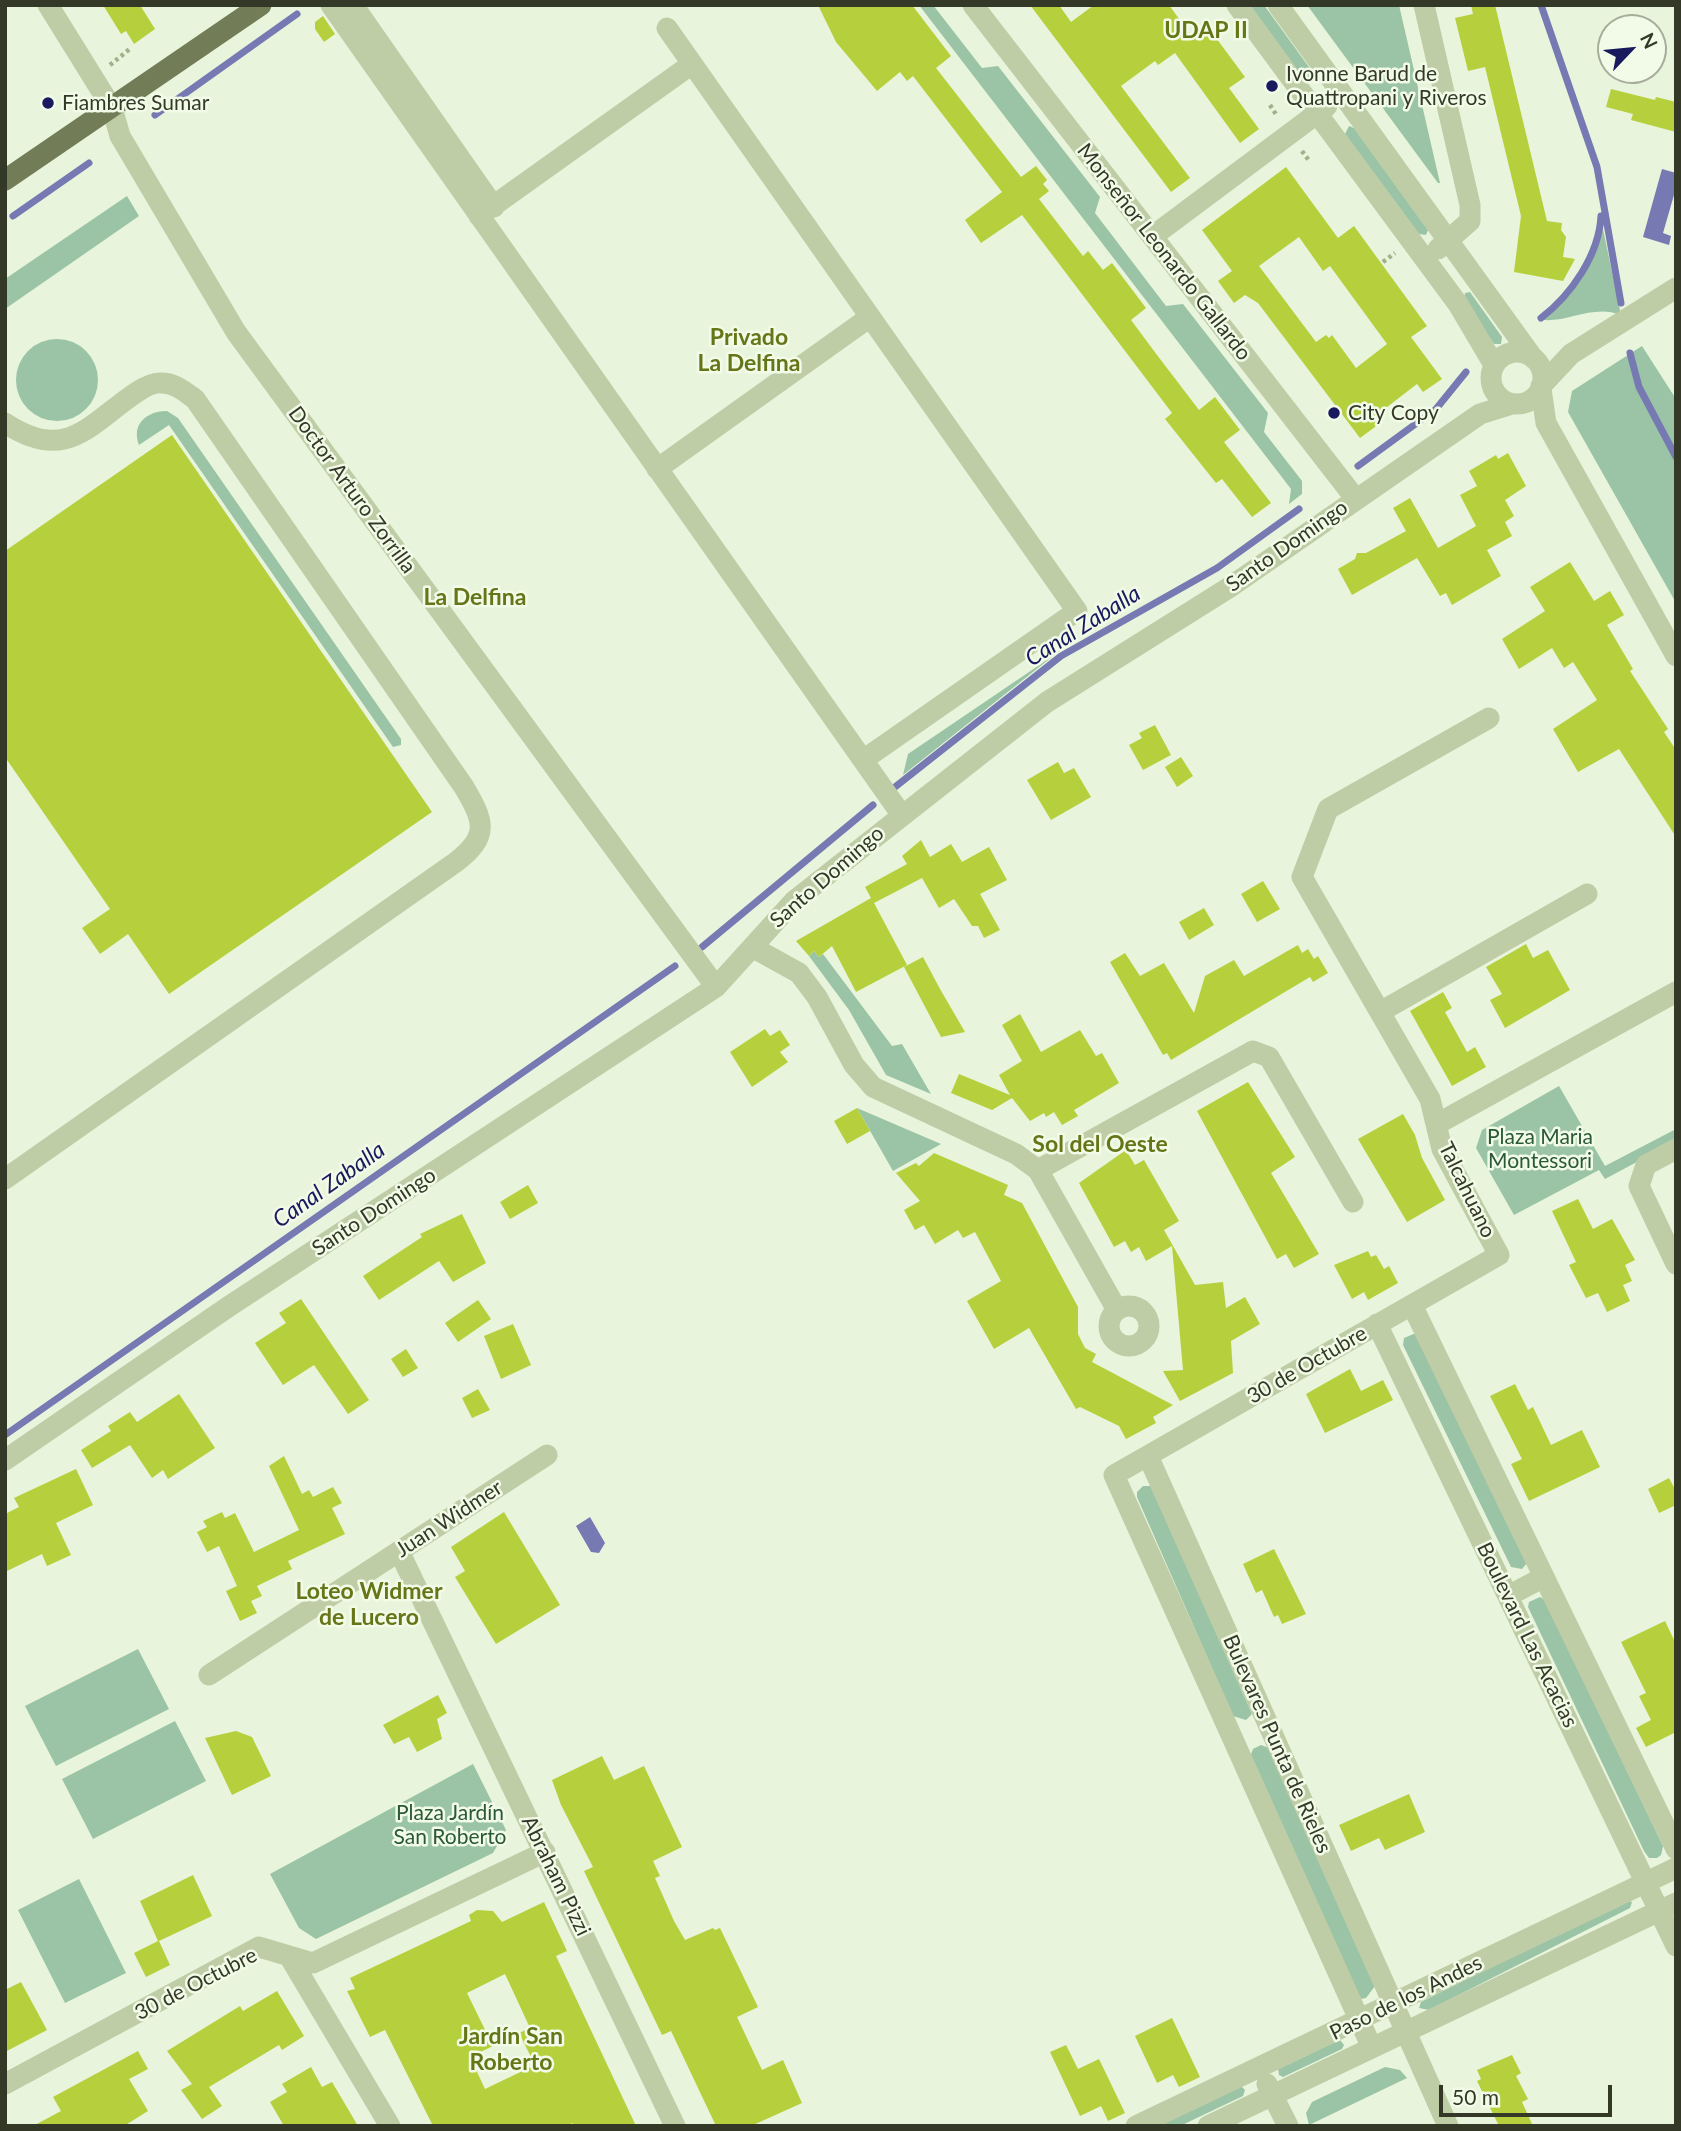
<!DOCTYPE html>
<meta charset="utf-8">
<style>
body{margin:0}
#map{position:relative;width:1681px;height:2131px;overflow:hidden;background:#e8f4db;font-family:Lato,sans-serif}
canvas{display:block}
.frame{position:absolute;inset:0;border:7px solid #343927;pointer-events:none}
.north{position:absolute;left:1597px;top:14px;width:70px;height:70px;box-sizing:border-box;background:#f2fbe8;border:2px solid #a6ad9b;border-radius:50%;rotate:64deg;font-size:19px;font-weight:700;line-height:28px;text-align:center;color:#343927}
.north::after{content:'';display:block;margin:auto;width:24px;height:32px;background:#191a5e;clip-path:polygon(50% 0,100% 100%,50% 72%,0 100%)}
.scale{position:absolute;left:1439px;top:2085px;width:173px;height:32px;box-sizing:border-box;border:4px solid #343927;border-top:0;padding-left:9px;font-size:21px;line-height:24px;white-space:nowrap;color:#343927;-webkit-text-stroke:5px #f2fbe8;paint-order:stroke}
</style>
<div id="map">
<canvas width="1681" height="2131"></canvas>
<div class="frame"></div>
<div class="north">N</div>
<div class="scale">50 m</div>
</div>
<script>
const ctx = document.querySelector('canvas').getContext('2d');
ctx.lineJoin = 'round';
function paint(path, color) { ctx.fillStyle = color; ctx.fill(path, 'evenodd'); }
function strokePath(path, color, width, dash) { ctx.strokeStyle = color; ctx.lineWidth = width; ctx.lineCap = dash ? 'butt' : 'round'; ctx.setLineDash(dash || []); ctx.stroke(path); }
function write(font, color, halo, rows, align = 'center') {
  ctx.font = font + ' Lato,sans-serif'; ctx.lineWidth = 5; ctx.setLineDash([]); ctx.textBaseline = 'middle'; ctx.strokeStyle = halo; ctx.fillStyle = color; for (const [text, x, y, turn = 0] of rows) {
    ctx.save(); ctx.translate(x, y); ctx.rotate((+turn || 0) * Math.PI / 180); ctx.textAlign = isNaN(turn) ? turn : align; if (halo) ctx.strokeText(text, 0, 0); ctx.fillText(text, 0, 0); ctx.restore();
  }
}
const green = new Path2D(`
 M919 5H933L982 68 998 66 1100 197 1095 213 1166 306 1183 304 1268 413 1264 432 1302 481V494L1289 504 1291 489Z
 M1250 5H1264L1314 74 1313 81H1305Z
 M1307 5H1399L1440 183H1438Z
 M1349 126 1354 128 1428 230 1426 235 1419 234 1345 134Z
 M127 196 139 216 5 309V279Z
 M1603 229 1621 315C1594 304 1569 322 1543 320 1572 295 1593 266 1603 229Z
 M1470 292 1502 337 1501 344H1494L1464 300 1465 293Z
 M16 380a41 41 0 1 1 82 0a41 41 0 1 1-82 0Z
 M1642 346 1676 399V603L1568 412 1572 391Z
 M167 411 178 418 401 739V745L393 747 169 425 139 445C131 424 147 411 167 411Z
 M1057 653 903 775 908 754Z
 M814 951 819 957 823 954 892 1046 902 1044 931 1094 886 1075 849 1010 809 956Z
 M1559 1086 1605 1166 1676 1129V1141L1605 1179 1599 1170 1514 1215 1476 1148 1482 1130Z
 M857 1108 941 1144 893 1171Z
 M1416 1333 1527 1563 1522 1569 1511 1567 1403 1345 1404 1338Z
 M1143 1486H1151L1252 1714 1246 1720 1233 1716 1137 1497V1492Z
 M1540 1597 1545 1600 1663 1846 1661 1855 1657 1858H1649L1644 1851 1528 1607 1529 1602Z
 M138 1649 169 1709 56 1766 25 1706Z
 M175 1721 206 1781 93 1839 62 1779Z
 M1261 1745 1269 1748 1375 1986 1366 1998 1360 1999 1250 1757 1253 1749Z
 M473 1764 506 1830 493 1853 316 1939 299 1928 270 1874Z
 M79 1879 126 1973 65 2003 18 1910Z
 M1625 1900 1632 1902 1630 1908 1429 2010 1419 2008 1421 2002Z
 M1340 2040 1344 2045 1342 2049 1283 2077 1279 2075 1278 2068Z
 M1385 2067 1400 2070 1407 2078 1309 2125 1306 2113 1312 2102Z
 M1241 2086 1245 2090 1243 2096 1180 2126H1155Z`);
const water = new Path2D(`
 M1662 169 1676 173V188L1663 233 1671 236 1669 245 1643 237Z
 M590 1517 605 1543 599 1553 591 1552 576 1526Z`);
const stream = new Path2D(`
 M1541 5 1597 167 1621 303
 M155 115 297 14
 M13 216 89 163
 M1541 318C1571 295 1599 255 1601 216
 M1630 353 1639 387 1676 457
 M1358 466 1436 409 1466 372
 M895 787 1061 656 1217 568 1299 509
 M702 947 873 805
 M5 1435 675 966`);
const building = new Path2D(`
 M103 5H140L155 29 134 44 126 31 121 34Z
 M818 5H912L951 56 936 68 1021 177 1036 166 1047 180 1043 184 1049 191 1039 199 1083 256 1088 251 1103 270 1112 263 1146 308 1131 320 1157 355 1199 410 1215 397 1240 430 1224 442 1271 503 1252 517 1222 479 1216 483 1165 419 1172 413 1022 215 981 243 965 220 1002 192 913 76 907 81 900 72 877 91 836 42Z
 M1030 5H1059L1071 22 1094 5H1169L1190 34 1205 23 1245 77 1229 88 1259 129 1240 143 1175 53 1158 65 1155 61 1121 86 1190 178 1171 192Z
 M1471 5H1495L1547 221 1562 223 1561 230 1566 237 1563 257 1575 259 1563 281 1514 272 1521 216 1485 67 1468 71 1455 18 1473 14Z
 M323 16 335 34 324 42 315 29V22Z
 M1611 89 1655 100 1656 97 1676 102V132L1631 120 1633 114 1606 107Z
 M1286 167 1338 238 1354 226 1427 326 1411 337 1442 379 1423 392 1417 384 1374 417 1379 424 1360 438 1258 303 1245 295 1234 303 1218 281 1232 271 1202 230ZM1299 237 1323 271 1330 266 1387 344 1356 368 1332 335 1329 338 1326 335 1316 342 1259 266Z
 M172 435 432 812 169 994 128 934 100 954 82 928 110 909 5 757V551Z
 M1508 453 1526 486 1505 500 1514 516 1505 522 1512 536 1487 550 1501 576 1452 605 1446 593 1440 596 1417 558 1352 595 1338 569 1355 559 1357 553H1366L1406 531 1393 508 1410 498 1438 548 1476 526 1460 495 1477 486 1469 471 1496 455 1498 459Z
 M1570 562 1594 601 1610 591 1624 615 1607 625 1633 669 1630 671 1668 729 1664 732 1676 750V837L1619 749 1578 772 1553 729 1597 700 1573 662 1564 668 1552 648 1519 669 1502 639 1545 611 1530 587Z
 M1155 725 1171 755 1143 770 1129 745 1142 738 1139 733Z
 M1181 757 1193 776 1177 787 1165 767Z
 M1058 762 1064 773 1074 768 1091 797 1051 820 1027 780Z
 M921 840 930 857 951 844 962 862 989 847 1007 880 980 894 1000 930 984 938 978 926H972L954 899 939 908 922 878 874 903 907 965 856 992 832 946 819 957 814 951 809 956 796 941 871 898 865 887 907 864 902 856Z
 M1263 881 1280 909 1257 922 1241 894Z
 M1204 908 1214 925 1189 940 1179 922Z
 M1526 944 1533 958 1548 950 1570 990 1505 1028 1490 1000 1502 994 1486 967Z
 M1298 945 1302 953 1308 949 1314 959 1318 956 1328 973 1313 982 1310 977 1171 1060 1167 1053 1163 1055 1110 962 1125 953 1140 976 1164 963 1194 1013 1205 976 1234 960 1244 976Z
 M923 957 940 989 965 1032 941 1037 904 967Z
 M1443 992 1452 1008 1445 1012 1467 1052 1475 1047 1486 1067 1452 1086 1410 1011Z
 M1020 1014 1041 1052 1080 1030 1096 1056 1102 1053 1119 1083 1074 1110 1078 1116 1062 1125 1054 1112 1046 1117 1044 1113 1030 1121 1012 1098 992 1110 951 1093 959 1074 1010 1095 999 1075 1022 1061 1002 1025Z
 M765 1029 770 1036 780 1030 790 1045 780 1052 788 1062 752 1087 730 1052Z
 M1248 1082 1295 1157 1271 1173 1319 1254 1294 1268 1286 1254 1277 1259 1197 1111Z
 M857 1108 870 1131 847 1144 834 1121Z
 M1403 1114 1415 1135 1422 1158 1445 1200 1407 1222 1358 1139Z
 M1126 1150 1135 1165 1144 1160 1179 1221 1164 1230 1195 1285 1223 1282 1226 1308 1245 1297 1260 1324 1231 1341 1233 1373 1180 1401 1163 1371 1183 1370 1172 1246 1146 1261 1139 1247 1131 1252 1125 1241 1114 1247 1079 1183Z
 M934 1153 1008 1185 1004 1195 1022 1203 1078 1307V1334L1085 1348 1096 1354 1092 1362 1173 1405 1153 1417 1156 1423 1126 1439 1119 1426 1080 1407 1076 1409 1029 1328 994 1349 967 1301 1001 1281 975 1232 963 1238 958 1230 935 1244 924 1225 915 1230 904 1210 920 1201 896 1173 916 1163 919 1166Z
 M528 1185 538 1203 510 1219 500 1202Z
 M1578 1199 1593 1229 1612 1219 1635 1260 1625 1265 1632 1281 1623 1285 1630 1301 1607 1312 1598 1293 1586 1298 1569 1265 1576 1262 1552 1211Z
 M462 1214 486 1263 453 1282 439 1261 379 1300 363 1276 422 1237 420 1234Z
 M1368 1251 1371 1257 1376 1255 1384 1269 1389 1266 1398 1283 1368 1300 1364 1292 1352 1299 1334 1265Z
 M301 1299 369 1400 348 1414 314 1365 283 1385 255 1343 286 1323 279 1313Z
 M478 1300 491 1319 458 1342 445 1323Z
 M513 1324 531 1365 501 1379 484 1336Z
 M406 1349 418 1368 403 1377 391 1359Z
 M1350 1369 1361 1391 1383 1380 1393 1400 1325 1433 1306 1394Z
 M1515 1384 1528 1410 1533 1407 1551 1445 1582 1430 1600 1467 1529 1501 1511 1464 1522 1459 1490 1396Z
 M478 1389 490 1410 472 1418 462 1398Z
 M179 1394 215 1448 168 1479 163 1470 152 1478 130 1445 92 1468 81 1450 111 1431 108 1426 130 1412 137 1422Z
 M284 1456 302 1494 309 1490 313 1497 333 1487 342 1503 332 1508 345 1534 288 1561 292 1569 257 1586 262 1596 251 1601 257 1613 240 1621 226 1591 237 1586 219 1546 207 1552 197 1532 207 1527 203 1521 222 1512 225 1518 235 1513 254 1552 299 1530 269 1466Z
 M76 1469 93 1505 56 1523 71 1555 47 1566 42 1554 5 1572V1514L19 1507 14 1498Z
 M1669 1478 1676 1491V1505L1659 1513 1648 1489Z
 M504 1512 560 1605 496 1644 455 1577 465 1571 451 1547Z
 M1274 1549 1306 1614 1282 1624 1278 1615 1274 1617 1262 1590 1256 1593 1243 1564Z
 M1665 1621 1676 1644V1732L1646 1747 1636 1728 1651 1720 1639 1696 1646 1693 1621 1642Z
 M438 1695 447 1713 437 1719 442 1739 417 1752 409 1737 394 1744 383 1725Z
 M236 1731 252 1737 271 1776 232 1795 205 1738Z
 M602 1756 614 1780 644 1766 682 1847 653 1861 660 1876 655 1878 674 1921 685 1940 713 1928 715 1930 720 1928 758 2007 737 2017 762 2070 783 2060 802 2103 751 2126H716L671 2031 662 2035 584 1871 593 1867 561 1805 552 1780Z
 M1409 1794 1425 1832 1385 1850 1379 1838 1351 1851 1339 1825Z
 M193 1875 212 1916 159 1941 170 1965 146 1977 134 1953 158 1941 140 1901Z
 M544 1902 567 1951 556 1956 636 2126H574L572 2123 567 2126H433L385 2030 370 2037 347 1991 355 1989 350 1978 471 1921 469 1915 477 1910 493 1911 502 1922ZM505 1974 530 2028 519 2033 535 2065 485 2089 470 2057 493 2046 467 1993Z
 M21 1982 47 2030 5 2052V1990Z
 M277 1991 304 2036 282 2050 279 2045 209 2087 222 2106 202 2119 181 2090 192 2084 167 2051 240 2006 243 2011Z
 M1172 2018 1200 2077 1179 2087 1173 2075 1157 2083 1135 2036Z
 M1066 2045 1078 2069 1099 2059 1125 2113 1108 2121 1101 2106 1080 2116 1050 2052Z
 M138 2051 148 2069 129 2079 148 2111 124 2126H33L61 2111 53 2097Z
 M1512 2055 1521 2073 1516 2076 1528 2099 1522 2102 1533 2126H1499L1477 2081 1481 2079 1477 2070Z
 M311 2067 322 2087 332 2082 358 2126H284L270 2102 287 2092 282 2084Z`);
const path = new Path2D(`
 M110 65 131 48
 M1270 105 1277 116
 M1302 151 1310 162
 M1383 262 1395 253`);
const minor = new Path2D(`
 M48 5 112 108 120 136 236 332 716 987
 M331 5 901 814
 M353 5 494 207
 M973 5 1355 498
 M1237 5 1458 304 1494 365
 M1278 5 1533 358
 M1424 5 1470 205V221L1438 249
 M667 28 1077 611 863 760
 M479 216 692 64
 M1153 236 1327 106
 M1491 378a26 26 0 1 1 52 0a26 26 0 1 1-52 0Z
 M1541 386 1571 354 1676 288
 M1541 389 1546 423 1676 656
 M5 423C67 464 89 424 137 392 143 388 154 382 162 383 175 383 185 392 195 399L464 787C484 821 490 836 456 862L5 1179
 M657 469 870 317
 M752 947 799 973 817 997 854 1065 873 1087 1016 1154 1038 1170 1117 1310
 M1380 1012 1587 894
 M1437 1124 1676 992
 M1676 1149 1646 1165 1639 1186 1676 1264
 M1038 1170 1253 1051 1269 1057 1353 1202
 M1412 1305 1676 1849
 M1109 1326a20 20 0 1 1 40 0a20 20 0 1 1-40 0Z
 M1377 1324 1676 1946
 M1148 1456 1448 2126
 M5 1460 228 1307 716 987 794 901 1047 702 1230 587 1480 414 1512 404
 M399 1551 675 2126
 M1508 1596 1544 1577
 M209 1675 547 1455
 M289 1956 390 2126
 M1372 2048 1114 1475 1499 1255 1442 1149 1430 1099 1302 877 1328 809 1489 718
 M5 2084 259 1947 313 1963 545 1852
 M1267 2084 1288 2126
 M1136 2126 1676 1868
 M1208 2126 1676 1903`);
const major = new Path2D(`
 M5 180 261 5`);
const markers = [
 [1272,86,7,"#191a5e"],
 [48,103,7,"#191a5e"],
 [1334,413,7,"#191a5e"]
];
const poiNames = [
 ["Ivonne Barud de",1286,74],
 ["Quattropani y Riveros",1286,98],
 ["Fiambres Sumar",62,103],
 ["City Copy",1348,413]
];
const streetNames = [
 ["Monseñor Leonardo Gallardo",1164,252,52],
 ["Doctor Arturo Zorrilla",352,490,54],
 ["Santo Domingo",1287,546,-35],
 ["Santo Domingo",827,877,-41],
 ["Talcahuano",1467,1190,64],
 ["Santo Domingo",374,1212,-33],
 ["30 de Octubre",1307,1365,-30],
 ["Juan Widmer",449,1519,-33],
 ["Boulevard Las Acacias",1527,1635,64],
 ["Bulevares Punta de Rieles",1277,1744,66],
 ["Abraham Pizzi",556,1876,64],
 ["30 de Octubre",196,1984,-27],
 ["Paso de los Andes",1406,1998,-26]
];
const parkNames = [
 ["Plaza Maria",1540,1137],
 ["Montessori",1540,1161],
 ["Plaza Jardín",450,1813],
 ["San Roberto",450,1837]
];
const neighbourhoodNames = [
 ["UDAP II",1206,31],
 ["Privado",749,338],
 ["La Delfina",749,364],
 ["La Delfina",475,598],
 ["Sol del Oeste",1100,1145],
 ["Loteo Widmer",369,1592],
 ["de Lucero",369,1618],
 ["Jardín San",511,2037],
 ["Roberto",511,2063]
];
const waterNames = [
 ["Canal Zaballa",1083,626,-32],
 ["Canal Zaballa",329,1185,-35]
];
paint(green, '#9ac4a5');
paint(water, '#7779b3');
strokePath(stream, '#7779b3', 7);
paint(building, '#b6d03d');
strokePath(path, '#a3b18a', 4.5, [3.5, 3.5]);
strokePath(minor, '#becda6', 21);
strokePath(major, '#727c57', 21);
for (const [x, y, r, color] of markers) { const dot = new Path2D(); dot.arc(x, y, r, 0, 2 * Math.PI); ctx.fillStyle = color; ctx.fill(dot); strokePath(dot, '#f2fbe8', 2.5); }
write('21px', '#343927', '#f2fbe8', poiNames, 'left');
write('21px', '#343927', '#f2fbe8', streetNames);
write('21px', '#295937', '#f2fbe8', parkNames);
write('bold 23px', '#667518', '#f2fbe8', neighbourhoodNames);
write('italic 23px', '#191a5e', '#f2fbe8', waterNames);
</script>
